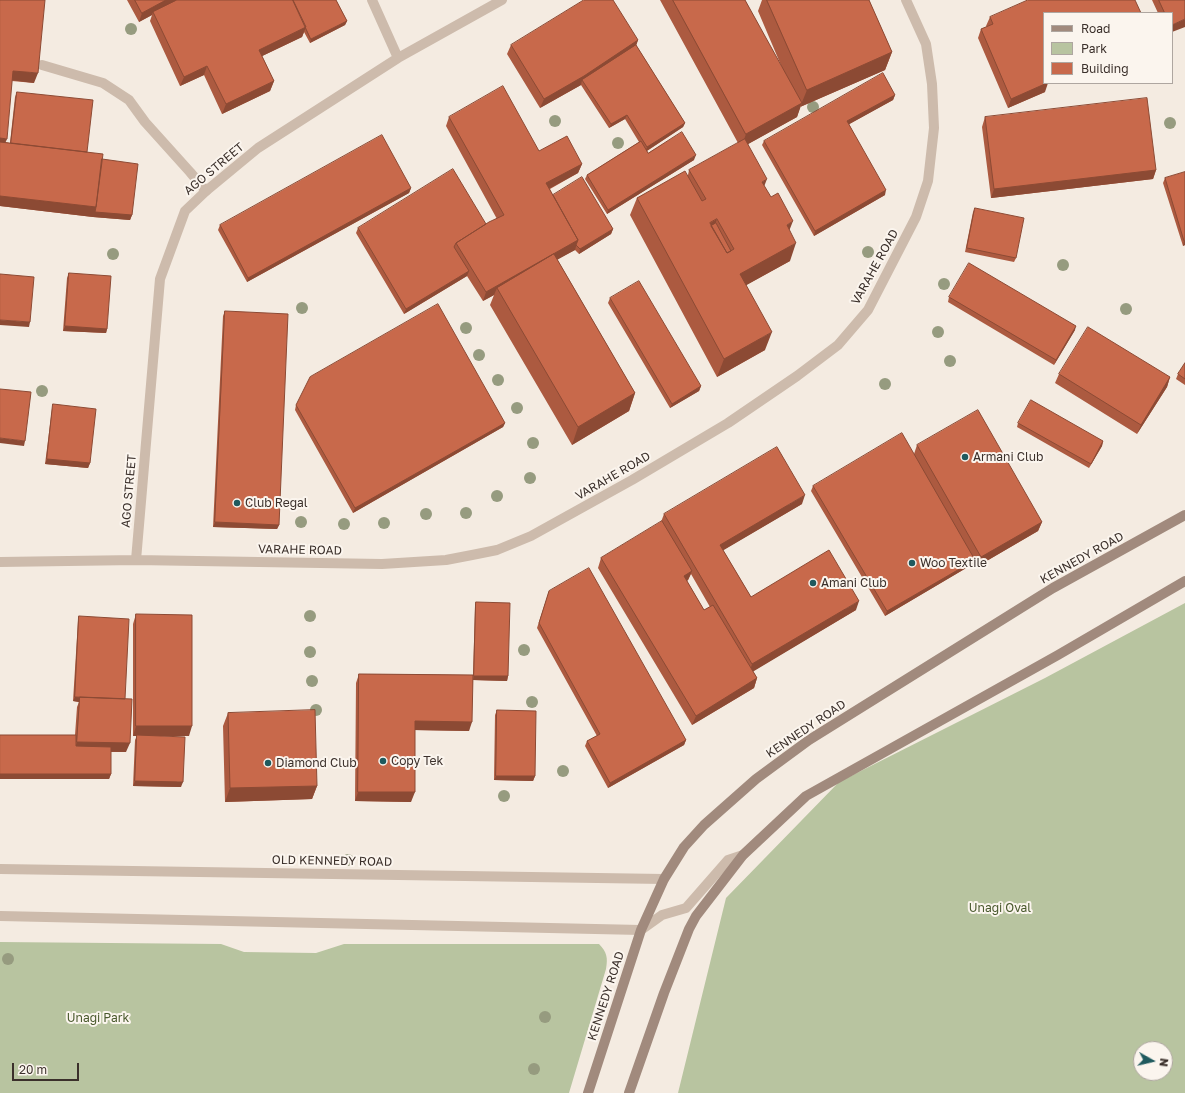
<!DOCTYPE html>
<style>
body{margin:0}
#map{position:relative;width:1185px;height:1093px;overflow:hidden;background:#f4ebe1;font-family:"Golos Text",sans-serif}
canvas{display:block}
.legend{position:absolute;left:1043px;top:12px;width:130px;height:72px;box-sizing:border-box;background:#fbf5ee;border:1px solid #aea6a0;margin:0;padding:5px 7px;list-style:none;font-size:12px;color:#3b302b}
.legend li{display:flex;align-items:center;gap:8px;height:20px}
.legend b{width:20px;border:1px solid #aea6a0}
.north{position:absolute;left:1133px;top:1041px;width:40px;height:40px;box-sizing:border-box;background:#fbf5ee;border:1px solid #aea6a0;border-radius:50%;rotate:98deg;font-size:11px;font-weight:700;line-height:16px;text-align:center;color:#3b302b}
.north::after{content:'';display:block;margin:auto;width:14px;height:18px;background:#1f5a5e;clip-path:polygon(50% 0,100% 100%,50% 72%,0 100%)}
.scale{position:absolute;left:12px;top:1063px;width:67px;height:18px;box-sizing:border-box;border:2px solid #3b302b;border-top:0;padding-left:5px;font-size:12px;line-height:14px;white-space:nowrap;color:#3b302b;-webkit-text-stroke:3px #fbf5ee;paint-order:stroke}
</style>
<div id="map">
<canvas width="1185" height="1093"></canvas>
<ul class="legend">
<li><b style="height:5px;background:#a18a7d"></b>Road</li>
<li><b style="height:11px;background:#b8c4a0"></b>Park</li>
<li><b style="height:11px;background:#c8694b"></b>Building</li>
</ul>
<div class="north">N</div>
<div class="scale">20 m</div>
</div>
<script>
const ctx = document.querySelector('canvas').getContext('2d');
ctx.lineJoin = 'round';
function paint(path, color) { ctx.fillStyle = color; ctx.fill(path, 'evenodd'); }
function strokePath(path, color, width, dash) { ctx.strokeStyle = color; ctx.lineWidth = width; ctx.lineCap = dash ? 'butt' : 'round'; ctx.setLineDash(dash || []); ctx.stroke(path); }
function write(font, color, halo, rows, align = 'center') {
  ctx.font = font + ' "Golos Text",sans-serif'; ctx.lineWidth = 4; ctx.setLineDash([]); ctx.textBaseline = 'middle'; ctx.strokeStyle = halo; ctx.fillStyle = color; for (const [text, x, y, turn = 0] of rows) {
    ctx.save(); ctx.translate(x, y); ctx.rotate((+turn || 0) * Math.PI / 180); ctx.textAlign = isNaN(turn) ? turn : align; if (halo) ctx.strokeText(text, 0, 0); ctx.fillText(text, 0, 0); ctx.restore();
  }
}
const green = new Path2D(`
 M1185 603V1093H678L726 898 839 782 1045 678ZM1141 1049H1165V1073H1141Z
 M0 942 221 944 244 952 316 953 344 944H599C607 952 608 958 606 969L569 1093H0Z`);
const lane = new Path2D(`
 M42 65 103 83 129 100 145 122 190 172 206 191`);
const street = new Path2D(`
 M372 0 398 58
 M136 560 160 279 185 211 206 191 258 148 398 58 502 0
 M0 562 136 560 382 564 446 560 472 555 497 550 531 536 632 480 728 423 797 376 838 345 868 310 916 217 928 181 934 128 932 84 926 44 906 0
 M0 869 664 879
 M0 916 641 930 662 915 686 908 728 860 743 855`);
const secondary = new Path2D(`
 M588 1093 641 930 664 879 684 847 704 825 756 779 809 740 1053 588 1185 515
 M629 1093 664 993 689 929 696 916 743 855 806 796 1058 655 1185 581`);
const trees = [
 [131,29],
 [813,107],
 [555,121],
 [1170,123],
 [618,143],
 [868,252],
 [113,254],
 [1063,265],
 [944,284],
 [302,308],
 [1126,309],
 [466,328],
 [938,332],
 [479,355],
 [950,361],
 [498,380],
 [885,384],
 [42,391],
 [517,408],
 [533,443],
 [530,478],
 [497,496],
 [466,513],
 [426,514],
 [301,522],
 [384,523],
 [344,524],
 [310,616],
 [524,650],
 [310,652],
 [312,681],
 [532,702],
 [316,710],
 [563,771],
 [504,796],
 [348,860],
 [8,959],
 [545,1017],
 [534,1069]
];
const wall = new Path2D(`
 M0 0 34 83 12 81 5 142 10 143 15 97 17 92 87 152 102 159 132 215 130 220 93 217 0 206Z
 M127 0H336L347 21 345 25 310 43 304 32 302 37 262 56 274 81 270 91 222 114 204 75 180 86 150 21 152 15 139 22Z
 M660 0H745L783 70 758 11 762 0H869L892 52 885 70 800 107 797 117 748 144 764 186 789 230 790 261 746 285 765 350 717 377 630 215 637 198 688 175 689 170 738 143Z
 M1152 0H1185L1172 13H1158Z
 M1044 13 1045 92 1008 108 978 38 981 29 987 27 986 26 990 17Z
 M638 40 636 45 685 123 683 127 647 151 648 153 694 160 607 214 585 179 587 175 639 142 625 119 609 128 581 85 540 108 507 54 511 45Z
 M895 95 893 100 849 124 885 195 814 236 762 145 764 141Z
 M449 117 539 151 582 164 578 173 550 189 553 195 613 229 611 234 579 254 575 250 557 259 635 393 629 411 572 445 490 305 494 295 483 301 467 276 404 314 356 233 358 228 486 224 497 219 446 126Z
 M985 117 1156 170 1153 179 991 198 982 127Z
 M1185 172V245L1183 246 1163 183 1165 178Z
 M411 188 409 193 247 282 218 230 220 225Z
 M975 208 1016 258 1014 262 965 252 973 212Z
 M69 273 107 329 106 333 63 331 67 278Z
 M949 297 1075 330 1054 365 948 302Z
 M610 298 701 386 699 391 670 408 608 303Z
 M225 311 279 525 277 529 213 527 223 316Z
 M1185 363V385L1176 379 1178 374Z
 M1059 374 1170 377 1167 387 1137 434 1055 383Z
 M53 404 90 463 88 468 45 464 52 409Z
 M296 405 505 423 503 427 353 513 295 410Z
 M1018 423 1103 441 1102 446 1089 468 1017 427Z
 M917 445 1042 522 1038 531 978 566 974 560 973 564 885 616 811 491 813 486 914 454Z
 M802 504 723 550 751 597 856 610 753 671 757 678 754 688 692 725 598 568 601 558 661 522 664 514ZM691 574 710 607 704 610 687 581 688 580Z
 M549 591 686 740 684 745 608 788 585 746 587 741 597 736 537 628Z
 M476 602 508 676 507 681 473 680 469 731 415 730 411 802 355 801 356 683 359 674 473 675 475 607Z
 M136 614 189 736H145L181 787 133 786 135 740 137 736H133V624Z
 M79 616 125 699 126 752H111V774L109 779H0L75 735 77 707 79 702 73 701 78 621Z
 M497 710 535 776 533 781 494 780 495 715Z
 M228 713 317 786 312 799 225 802 223 726Z`);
const shadedWall = new Path2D(`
 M166 0H180L153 12 152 15 139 22 142 13Z
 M1185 19V27L1172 32V25Z
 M347 21 345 25 310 43 311 39Z
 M306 27 302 37 256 59 259 50Z
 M638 40 635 49 582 80 581 85 540 108 544 99Z
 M892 52 885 70 800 107 807 90Z
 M207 66 204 75 180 86 184 77Z
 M13 71 38 73 34 83 10 80Z
 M274 81 270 91 222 114 226 104Z
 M1047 83H1048L1045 92 1008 108 1011 99Z
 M895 95 893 100 846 126 847 121Z
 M802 103 797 117 741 148 746 134Z
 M627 115 625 119 609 128 611 124Z
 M685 123 683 127 645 152 647 147Z
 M0 138 7 139 3 148H0Z
 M696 155 694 160 607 214 608 210Z
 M582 164 578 173 543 192 546 183Z
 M1156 170 1153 179 991 198 994 189Z
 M767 179 760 197 762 182Z
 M411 188 409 193 247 282 248 278Z
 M886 190 885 195 814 236 815 231Z
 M0 196 96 207 132 215 130 220 93 217 0 206Z
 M717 219 712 234 710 223Z
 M793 221 786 239 787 225Z
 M613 229 611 234 579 254 580 249Z
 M578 240 575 250 499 292 497 288 494 295 483 301 486 292Z
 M1184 241H1185V245L1183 246Z
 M796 243 790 261 734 292 740 274Z
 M469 271 467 276 404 314 406 309Z
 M0 320 30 322 29 327 0 325Z
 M65 326 107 329 106 333 63 331Z
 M1076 326 1075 330 1054 365 1056 360Z
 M772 332 765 350 717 377 724 359Z
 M1170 377 1167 387 1137 434 1141 425Z
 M701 386 699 391 670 408 672 404Z
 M635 393 629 411 572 445 578 427Z
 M505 423 503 427 353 513 355 508Z
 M0 438 25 441 24 446 0 443Z
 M1103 441 1102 446 1089 468 1091 464Z
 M47 459 90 463 88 468 45 464Z
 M805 495 802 504 717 554 720 545Z
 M215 522 279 525 277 529 213 527Z
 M1042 522 1038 531 978 566 981 557Z
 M975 560 973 564 885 616 887 611Z
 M692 571 688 580 680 585 684 576Z
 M859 601 856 610 749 674 752 664Z
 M474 676H508L507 681 473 680Z
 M757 678 754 688 692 725 696 716Z
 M75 697 125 699 80 697 79 702 73 701Z
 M415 721 472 722 469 731 412 730Z
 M136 726H192L189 736H133Z
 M686 740 684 745 608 788 610 783Z
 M77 742 130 743 126 752 74 751Z
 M0 774H111L109 779H0Z
 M496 776H535L533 781 494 780Z
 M135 781 183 782 181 787 133 786Z
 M317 786 312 799 225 802 230 788Z
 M358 792H415L411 802 355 801Z`);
const building = new Path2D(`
 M0 0H45L38 73 13 71 7 139 0 138Z
 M135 0H166L142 13Z
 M177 0H293L306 27 259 50 274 81 226 104 207 66 184 77 153 12Z
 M293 0H336L347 21 311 39Z
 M584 0H613L638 40 584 76 544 99 511 45Z
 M673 0H745L802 103 746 134Z
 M767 0H869L892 52 807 90Z
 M1028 0H1135L1141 13H1044V83H1047L1011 99 981 29 993 24 990 17Z
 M1159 0H1185V19L1172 25V13H1165Z
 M636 45 685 123 647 147 627 115 611 124 582 80Z
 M883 73 895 95 847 121 886 190 815 231 764 141Z
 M503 86 539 151 567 136 582 164 546 183 578 240 486 292 456 243 489 222 504 215 449 117Z
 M17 92 93 100 87 152 11 143Z
 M1147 98 1156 170 994 189 985 117Z
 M682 132 696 155 608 210 587 175 641 141 648 153Z
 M382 135 411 188 248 278 220 225Z
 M745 139 767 179 762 182 771 197 778 193 793 221 787 225 796 243 740 274 772 332 724 359 637 198 685 171 702 201 706 199 689 170ZM717 219 734 249 727 253 710 223Z
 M0 142 103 154 96 207 0 196Z
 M102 159 138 164 132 215 95 212 96 207Z
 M453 169 486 224 456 243 454 247 469 271 406 309 358 228Z
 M1185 172V241H1184L1165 178Z
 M582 177 613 229 580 249 576 245 578 240 553 195Z
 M975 208 1024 218 1016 258 967 248Z
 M716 223 731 251 727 253 711 226Z
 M554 254 635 393 578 427 497 288Z
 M969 263 1076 326 1056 360 949 297Z
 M69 273 111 276 107 329 65 326Z
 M0 274 34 277 30 322 0 320Z
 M639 281 701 386 672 404 610 298Z
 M438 304 505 423 355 508 296 405 310 377Z
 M225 311 288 314 279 525 215 522Z
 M1088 327 1170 377 1141 425 1059 374Z
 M1185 363V379L1178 374Z
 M0 389 31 392 25 441 0 438Z
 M1031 400 1103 441 1091 464 1018 423Z
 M53 404 96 409 90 463 47 459Z
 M978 410 1042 522 981 557 917 445Z
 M902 433 975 560 887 611 813 486Z
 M777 447 805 495 720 545 751 597 829 550 859 601 752 664 664 514Z
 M662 521 692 571 684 576 704 610 713 605 757 678 696 716 601 558Z
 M589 568 686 740 610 783 587 741 600 734 539 623 549 591Z
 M476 602 510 603 508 676H474Z
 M136 614 192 615V726H136Z
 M79 616 129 619 125 699 75 697Z
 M359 674 473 675 472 722 415 721V792H358Z
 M80 697 132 699 130 743 77 742Z
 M315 710 317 786 230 788 228 713Z
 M497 710 536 711 535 776H496Z
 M0 735H76V746L111 747V774H0Z
 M137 735 185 737 183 782 135 781Z`);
const markers = [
 [965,457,4,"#1f5a5e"],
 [237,503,4,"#1f5a5e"],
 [912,563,4,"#1f5a5e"],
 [813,583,4,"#1f5a5e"],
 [383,761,4,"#1f5a5e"],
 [268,763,4,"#1f5a5e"]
];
const streetNames = [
 ["AGO STREET",214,169,-40],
 ["VARAHE ROAD",875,267,-61],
 ["VARAHE ROAD",613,476,-30],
 ["AGO STREET",129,491,-85],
 ["VARAHE ROAD",300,550,1],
 ["KENNEDY ROAD",1082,558,-29],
 ["KENNEDY ROAD",806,729,-34],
 ["OLD KENNEDY ROAD",332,861,1],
 ["KENNEDY ROAD",606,996,-72]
];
const poiNames = [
 ["Armani Club",973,457],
 ["Club Regal",245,503],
 ["Woo Textile",920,563],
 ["Amani Club",821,583],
 ["Copy Tek",391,761],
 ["Diamond Club",276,763]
];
const parkNames = [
 ["Unagi Oval",1000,908],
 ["Unagi Park",98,1018]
];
paint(green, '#b8c4a0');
strokePath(lane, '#cdbbac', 10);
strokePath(street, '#cdbbac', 10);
strokePath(secondary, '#a18a7d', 10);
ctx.fillStyle = '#969b7f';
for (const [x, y] of trees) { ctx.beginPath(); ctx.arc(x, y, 6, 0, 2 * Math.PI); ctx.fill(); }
paint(wall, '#ac5a40');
paint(shadedWall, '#8c4a34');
paint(building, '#c8694b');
strokePath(building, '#8c4a34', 1);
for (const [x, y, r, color] of markers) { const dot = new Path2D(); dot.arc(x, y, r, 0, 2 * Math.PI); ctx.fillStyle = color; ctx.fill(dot); strokePath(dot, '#fbf5ee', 1.5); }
write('12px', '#3b302b', '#fbf5ee', streetNames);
write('12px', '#3b302b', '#fbf5ee', poiNames, 'left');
write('12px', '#4a5a2e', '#fbf5ee', parkNames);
</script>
